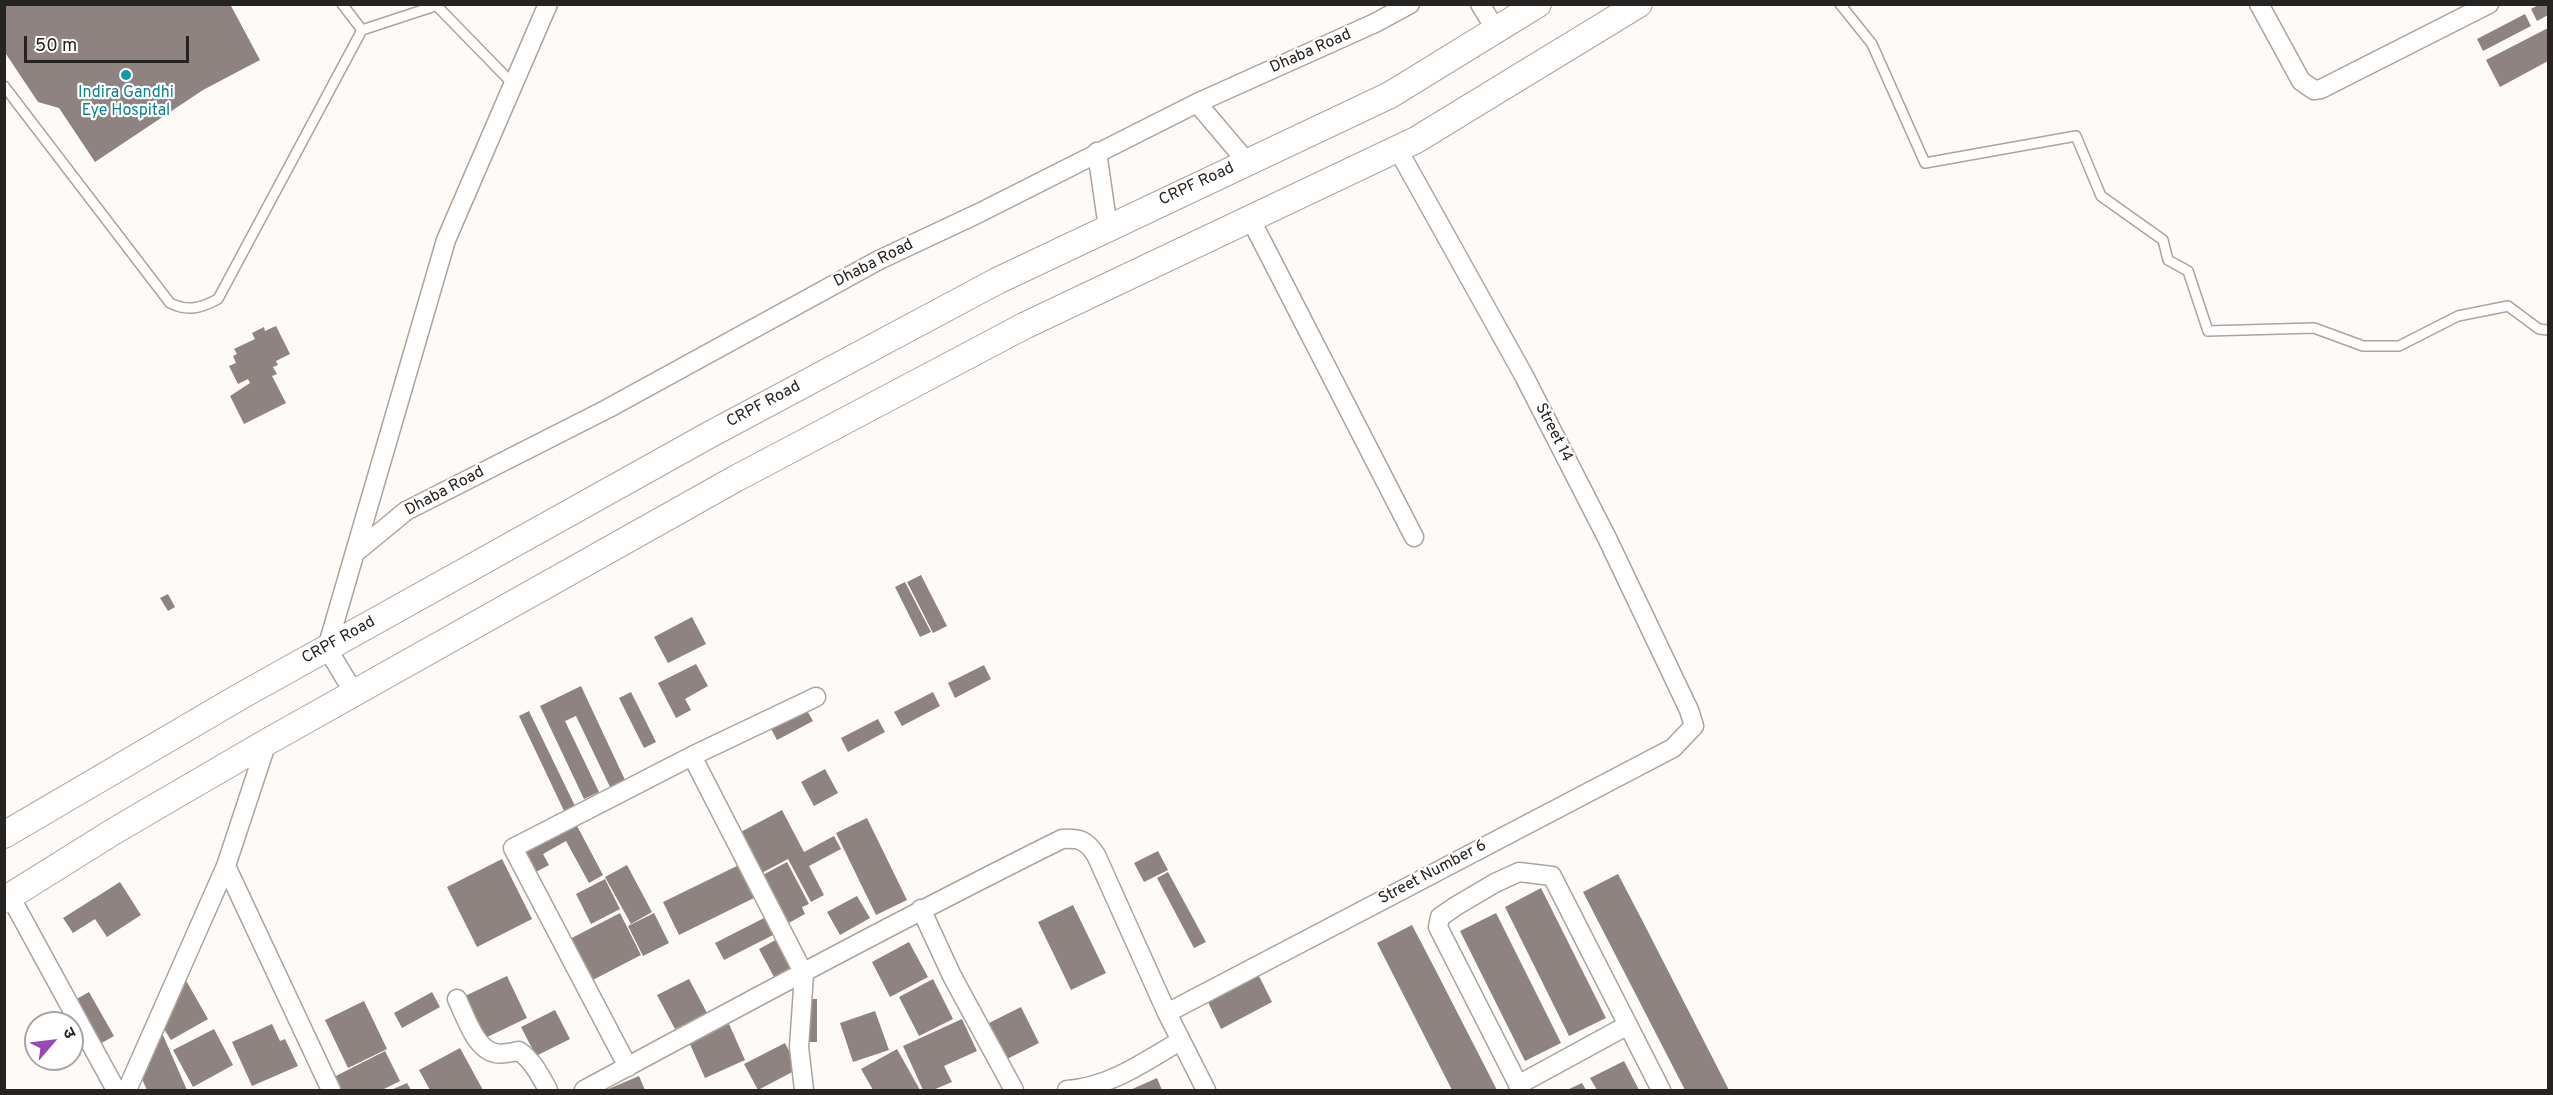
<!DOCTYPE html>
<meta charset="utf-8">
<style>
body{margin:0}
#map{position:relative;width:2553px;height:1095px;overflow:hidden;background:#fefaf7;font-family:Overpass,"Noto Sans Devanagari",sans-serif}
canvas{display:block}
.frame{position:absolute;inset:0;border:6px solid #262321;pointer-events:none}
.north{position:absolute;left:24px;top:1011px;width:60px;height:60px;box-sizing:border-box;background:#fff;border:2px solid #a8a7a6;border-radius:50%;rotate:62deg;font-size:16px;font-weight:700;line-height:24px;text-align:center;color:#262321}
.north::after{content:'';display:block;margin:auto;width:21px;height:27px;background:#9b48b7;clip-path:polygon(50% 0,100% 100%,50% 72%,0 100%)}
.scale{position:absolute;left:24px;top:36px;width:165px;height:27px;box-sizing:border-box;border:3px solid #262321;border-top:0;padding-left:8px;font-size:18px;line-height:21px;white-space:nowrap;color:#262321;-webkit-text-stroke:4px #fff;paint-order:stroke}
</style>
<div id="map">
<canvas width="2553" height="1095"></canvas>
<div class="frame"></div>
<div class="north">उ</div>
<div class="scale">50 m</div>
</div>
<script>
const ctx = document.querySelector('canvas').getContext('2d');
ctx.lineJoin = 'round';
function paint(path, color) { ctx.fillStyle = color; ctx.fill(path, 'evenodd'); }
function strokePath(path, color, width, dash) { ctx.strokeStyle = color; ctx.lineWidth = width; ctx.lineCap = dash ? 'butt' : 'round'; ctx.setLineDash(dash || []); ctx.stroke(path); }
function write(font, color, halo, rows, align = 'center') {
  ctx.font = font + ' Overpass,sans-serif'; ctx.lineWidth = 4.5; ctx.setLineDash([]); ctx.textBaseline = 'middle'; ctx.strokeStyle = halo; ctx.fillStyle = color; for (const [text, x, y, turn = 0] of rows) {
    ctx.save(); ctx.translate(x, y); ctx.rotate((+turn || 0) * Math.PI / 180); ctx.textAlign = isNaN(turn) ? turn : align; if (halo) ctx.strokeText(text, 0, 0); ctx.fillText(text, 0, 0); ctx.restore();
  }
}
const building = new Path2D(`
 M4 4H230L260 60 203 90 95 162 59 108 38 102 4 51Z
 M2540 4H2548V15L2537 21 2531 9Z
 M2525 14 2531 26 2483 51 2477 39Z
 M2548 28V61L2500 87 2486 60Z
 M276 326 290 354 276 361 278 365 273 367 277 374 272 376 286 403 244 424 230 396 250 383 248 379 238 384 229 366 236 363 233 356 237 354 234 349 255 339 252 333 264 327 265 331Z
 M921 575 947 626 933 633 907 582Z
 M905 582 931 632 920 637 895 587Z
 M168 594 175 607 168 611 160 598Z
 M692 617 706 644 668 663 654 637Z
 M696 664 708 686 685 699 691 710 676 718 658 683Z
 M984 665 991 679 955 698 948 683Z
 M581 686 625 780 610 787 576 716 565 721 599 792 584 799 540 706Z
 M631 692 656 742 644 748 619 698Z
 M933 692 940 706 902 726 894 712Z
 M805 707 813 721 777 740 769 725Z
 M529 711 576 808 565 813 519 716Z
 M878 719 885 732 848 752 841 738Z
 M825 769 838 793 814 806 801 782Z
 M782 810 804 852 834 836 841 849 809 866 824 895 811 902 788 859 758 875 737 834Z
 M867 818 907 900 876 915 836 833Z
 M575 822 603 875 589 883 566 841 543 854 549 865 534 873 522 851Z
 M1158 851 1168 870 1144 882 1134 863Z
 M502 859 532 919 477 947 447 887Z
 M787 862 809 904 802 907 805 914 785 925 759 877Z
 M741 864 758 896 679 935 663 902Z
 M627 865 652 912 631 924 605 877Z
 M1168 872 1206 942 1194 948 1157 878Z
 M1618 874 1641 918 1729 1090H1685L1583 892Z
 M605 879 620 909 591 924 576 894Z
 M120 882 141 915 107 937 95 919 73 933 63 918Z
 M1541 888 1606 1018 1569 1036 1505 907Z
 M857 896 870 918 840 935 827 912Z
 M1073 905 1106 973 1071 990 1038 922Z
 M620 913 641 955 587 983 566 941Z
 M654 913 669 943 643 956 628 926Z
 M1496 913 1561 1043 1525 1061 1460 931Z
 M768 916 777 933 724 960 715 943Z
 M1412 925 1435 969 1497 1090H1452L1377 943Z
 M781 937 796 965 774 977 759 949Z
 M909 942 928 977 890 997 872 962Z
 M1258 974 1272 1002 1221 1029 1207 1000Z
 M507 976 527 1018 485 1038 465 996Z
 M184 977 208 1019 171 1040 164 1029Z
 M689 979 707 1013 675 1029 657 995Z
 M933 979 953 1019 919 1036 899 997Z
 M89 992 114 1036 98 1045 73 1001Z
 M432 992 440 1007 402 1028 394 1013Z
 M805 999H817V1042H805Z
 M364 1001 387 1049 348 1068 325 1020Z
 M1021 1007 1039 1043 1003 1061 985 1025Z
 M555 1010 570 1039 536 1056 521 1027Z
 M875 1011 889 1050 853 1062 840 1023Z
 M962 1019 977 1051 944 1066 952 1082 933 1090H923L903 1046Z
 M272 1024 280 1041 285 1039 298 1066 252 1086 232 1042Z
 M729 1024 745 1060 705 1078 689 1042Z
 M214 1029 233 1065 193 1087 173 1050Z
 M162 1033 187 1090H147L140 1075Z
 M785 1043 798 1069 758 1090 744 1064Z
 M460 1048 483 1090H430L419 1070Z
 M897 1049 920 1090H873L861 1069Z
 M385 1051 400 1081 382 1090H336L330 1079Z
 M1624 1061 1639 1090H1597L1590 1078Z
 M639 1076 645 1090H606Z
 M1157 1078 1162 1090H1130Z
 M407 1083 411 1090H391Z
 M1582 1083 1586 1090H1567Z`);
const lane = new Path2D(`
 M342 4 362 30
 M435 4 513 84
 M1840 4 1872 44 1925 163 2076 136 2101 196 2163 240 2168 260 2188 271 2208 331 2314 328 2363 346H2399L2458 316 2508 306 2539 329 2548 330
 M4 86 170 303C188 312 201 308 218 299L362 30 435 6`);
const street = new Path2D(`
 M1480 4 1496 30
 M2259 4 2301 81 2314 90 2321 89 2489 4
 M1197 103 1247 162
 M1097 152 1108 228
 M1250 218 1414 537
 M355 553 406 511 607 409 879 260 979 213 1197 103 1375 23 1410 4
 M354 693 327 648 446 240 548 4
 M692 756 804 974 799 1047 804 1090
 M226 866 331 1090
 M10 896 116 1090
 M921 909 952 976 1014 1090
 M457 999C465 1015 475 1049 495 1053 502 1055 512 1052 519 1051 533 1061 540 1075 548 1090
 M1167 1013 1673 748 1694 726 1689 710 1607 538 1523 374 1397 148
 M628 1067 513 848 692 756 816 697
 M1518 1085 1628 1025
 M127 1090 226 866 267 742
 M584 1090C742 1005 901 919 1062 839 1080 838 1086 840 1096 855L1167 1013 1206 1090
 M1067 1090C1110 1087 1144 1062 1180 1041
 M1521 1090 1438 927 1440 917 1456 906 1495 883 1519 872 1552 876 1661 1090`);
const secondary = new Path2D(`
 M4 835 241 696 709 435 997 281 1390 95 1538 4
 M4 900 116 830 267 742 735 479 1024 326 1416 140 1639 4`);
const markers = [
 [126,75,6,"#0f9aa8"]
];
const streetNames = [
 ["Dhaba Road",1311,52,-24],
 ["CRPF Road",1197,185,-25],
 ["Dhaba Road",874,264,-27],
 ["CRPF Road",764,405,-28],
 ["Street 14",1553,433,63],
 ["Dhaba Road",445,492,-28],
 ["CRPF Road",339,641,-29],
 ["Street Number 6",1433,873,-28]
];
const cultureNames = [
 ["Indira Gandhi",126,94],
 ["Eye Hospital",126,112]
];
paint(building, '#8e8380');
strokePath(lane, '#aca39d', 12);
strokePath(street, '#aca39d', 21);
strokePath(secondary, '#aca39d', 28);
strokePath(lane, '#fff', 9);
strokePath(street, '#fff', 18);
strokePath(secondary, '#fff', 26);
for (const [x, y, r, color] of markers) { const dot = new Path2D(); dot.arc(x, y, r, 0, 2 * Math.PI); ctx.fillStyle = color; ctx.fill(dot); strokePath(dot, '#fff', 2); }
write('16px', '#262321', '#fff', streetNames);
write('16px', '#0d838f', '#fff', cultureNames);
</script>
